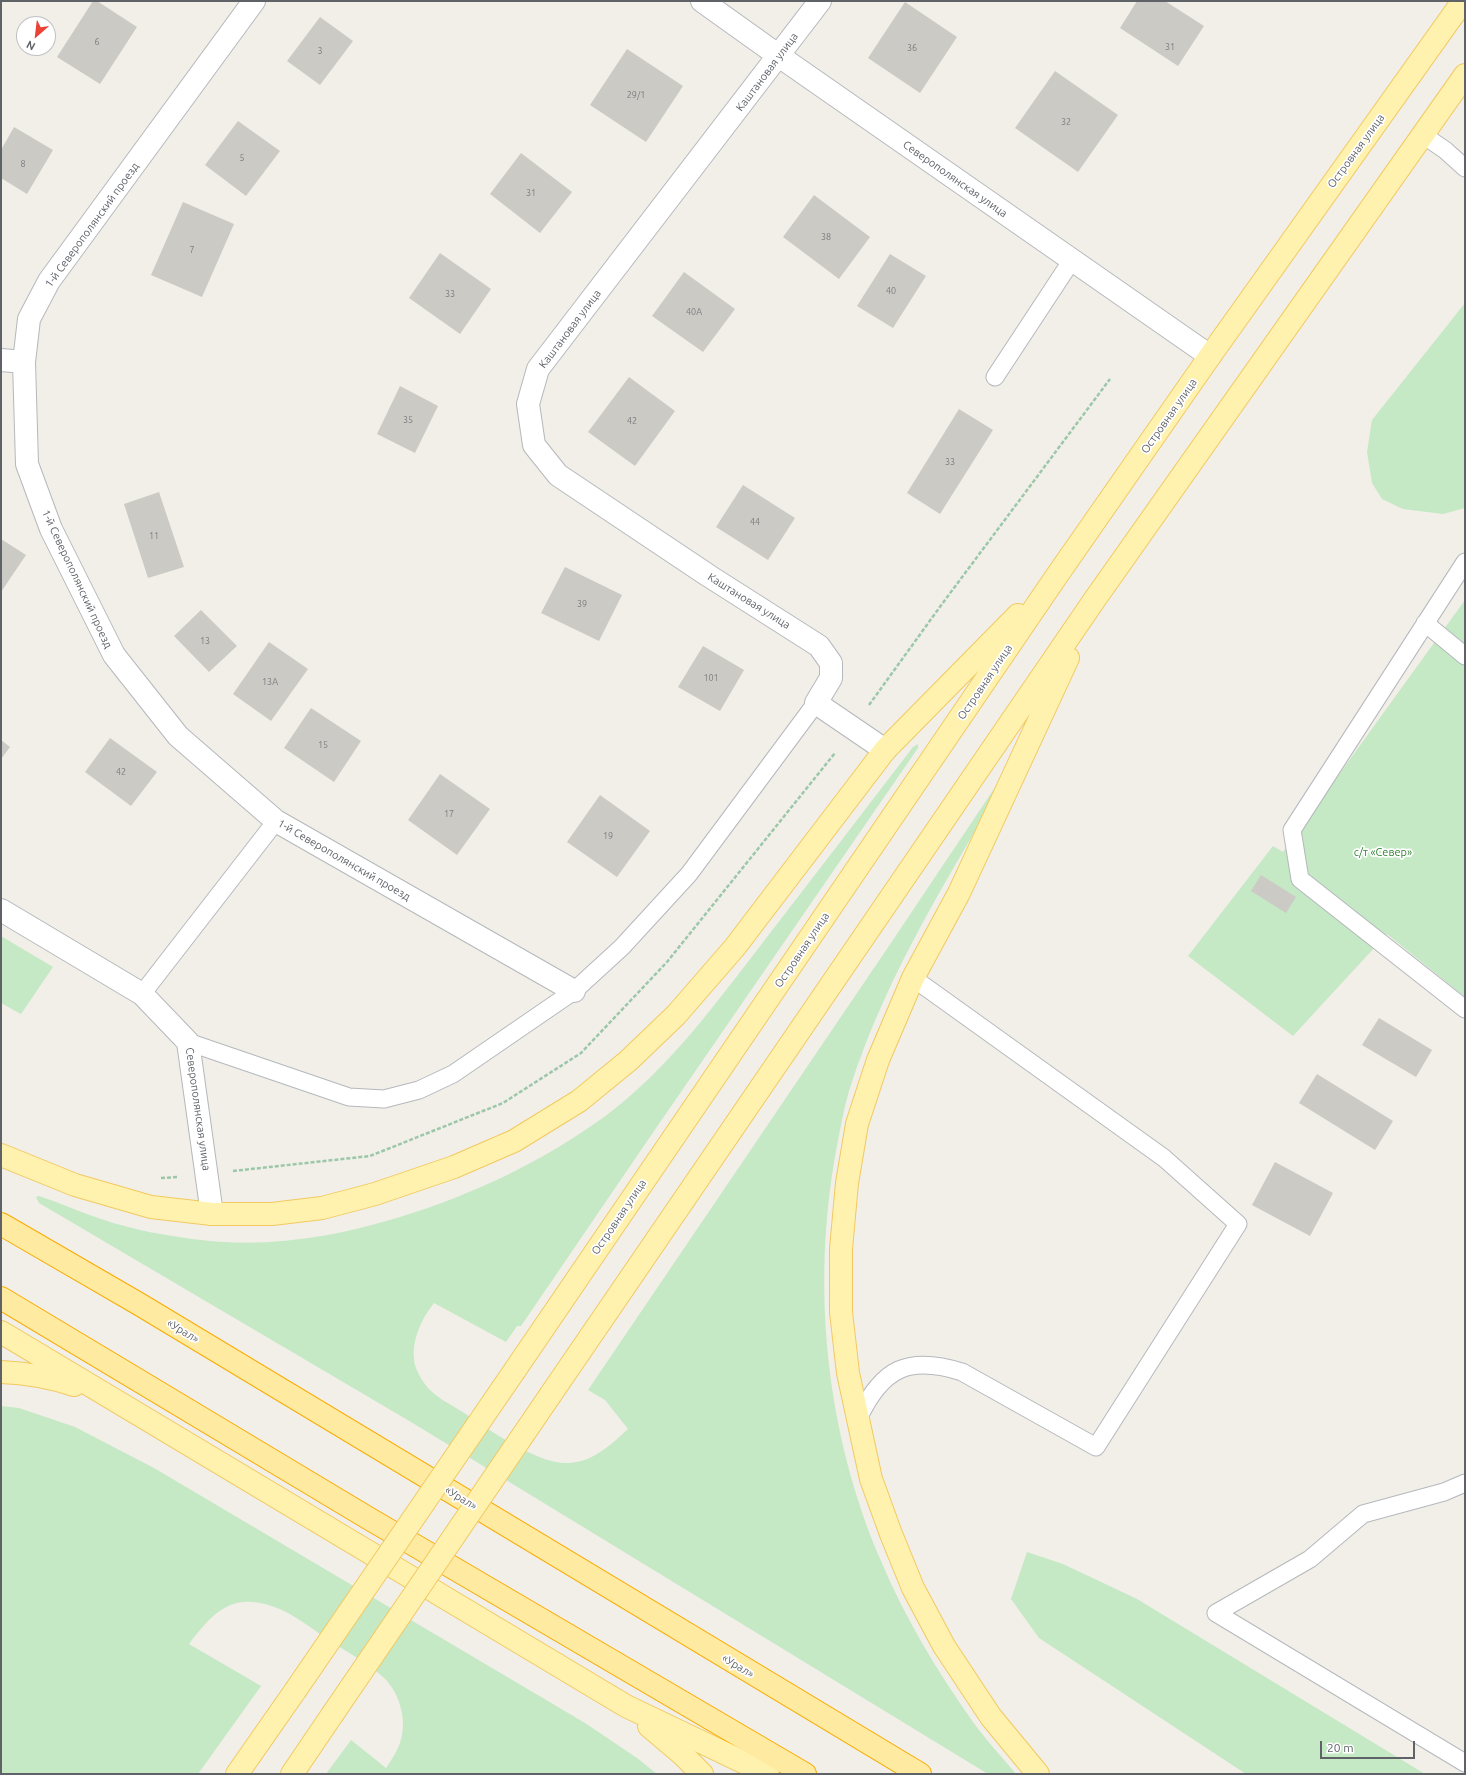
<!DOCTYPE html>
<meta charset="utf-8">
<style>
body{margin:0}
#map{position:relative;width:1466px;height:1775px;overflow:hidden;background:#f1efe8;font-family:Ubuntu,sans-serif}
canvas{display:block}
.frame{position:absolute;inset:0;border:2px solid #5f6368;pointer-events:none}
.north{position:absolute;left:16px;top:16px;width:40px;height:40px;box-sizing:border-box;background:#fff;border:1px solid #bfc1c3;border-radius:50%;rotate:208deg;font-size:11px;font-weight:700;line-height:16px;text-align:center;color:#5f6368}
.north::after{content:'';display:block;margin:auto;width:14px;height:18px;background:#ea4335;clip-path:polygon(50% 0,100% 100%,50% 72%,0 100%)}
.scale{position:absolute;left:1320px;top:1741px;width:95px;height:18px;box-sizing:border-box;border:2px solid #5f6368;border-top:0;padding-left:5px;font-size:12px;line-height:14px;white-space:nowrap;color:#5f6368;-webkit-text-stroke:3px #fff;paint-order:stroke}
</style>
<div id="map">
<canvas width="1466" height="1775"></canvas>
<div class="frame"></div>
<div class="north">N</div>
<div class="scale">20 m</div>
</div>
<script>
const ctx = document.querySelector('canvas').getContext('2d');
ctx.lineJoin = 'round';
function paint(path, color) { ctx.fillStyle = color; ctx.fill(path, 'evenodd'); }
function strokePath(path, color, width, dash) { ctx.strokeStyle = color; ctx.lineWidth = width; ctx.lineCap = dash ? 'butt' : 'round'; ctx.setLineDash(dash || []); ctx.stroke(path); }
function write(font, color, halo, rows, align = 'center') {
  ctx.font = font + ' Ubuntu,sans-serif'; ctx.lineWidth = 3.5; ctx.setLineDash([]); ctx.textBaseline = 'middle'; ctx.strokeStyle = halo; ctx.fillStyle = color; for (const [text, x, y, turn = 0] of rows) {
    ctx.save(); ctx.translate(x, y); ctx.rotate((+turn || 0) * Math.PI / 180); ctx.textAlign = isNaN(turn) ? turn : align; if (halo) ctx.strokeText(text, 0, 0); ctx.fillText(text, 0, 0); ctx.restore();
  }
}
const green = new Path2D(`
 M1465 303V508L1443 514 1403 509 1382 499 1372 483 1367 452 1372 420Z
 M1465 600V997L1387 934 1293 1036 1188 956 1273 846 1283 852Z
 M918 744V748L654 1131 521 1326H517L506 1342 434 1303C422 1318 412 1339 414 1359 414 1368 422 1381 428 1388 437 1398 450 1404 461 1411 487 1428 537 1465 569 1463 593 1462 612 1444 628 1429L605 1400 588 1390 895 937 1024 744 1026 745C961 857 888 967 849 1091 843 1111 840 1131 836 1151 811 1287 826 1434 881 1561 905 1618 937 1671 973 1722 986 1740 1002 1757 1016 1774H988L411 1422 39 1203 36 1197 39 1196C60 1203 80 1212 101 1219 133 1230 168 1236 201 1240 269 1248 335 1237 400 1217 472 1195 542 1162 604 1117 668 1070 716 1003 764 941 814 876 864 811 913 747Z
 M1 936 53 967 21 1014 1 1003Z
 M1 1406 19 1408 75 1427 154 1468 585 1723 637 1758 657 1774H326L351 1740 386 1768C393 1758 400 1747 402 1735 406 1716 398 1690 383 1677 368 1663 345 1651 327 1639 301 1621 276 1600 243 1602 219 1604 203 1626 189 1644L261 1686 198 1774H1Z
 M1027 1552 1063 1564 1137 1599 1425 1774H1246L1039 1638 1011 1599Z`);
const building = new Path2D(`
 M93 1H97L137 27 100 84 57 57Z
 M1137 1H1165L1204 26 1178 66 1120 28Z
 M905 2 957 37 920 93 868 58Z
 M320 17 353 41 320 85 287 61Z
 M627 49 683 86 646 142 590 105Z
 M1055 71 1118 115 1078 172 1015 128Z
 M238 121 280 151 246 196 205 165Z
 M14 127 53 150 27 194 1 178V150Z
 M521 153 572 192 540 233 490 194Z
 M814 195 870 237 839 279 783 237Z
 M183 202 234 224 202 297 151 275Z
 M440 253 491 289 460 334 409 298Z
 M890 254 926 276 893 328 857 306Z
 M684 272 735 309 703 352 652 316Z
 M629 377 675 411 635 466 588 432Z
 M400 386 438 406 415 453 377 434Z
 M959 409 993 430 940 514 907 493Z
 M743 485 795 518 768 560 716 527Z
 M159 492 184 567 148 578 124 504Z
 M1 539 26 555 1 592Z
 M565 567 622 595 599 641 541 613Z
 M201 610 237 646 209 672 174 636Z
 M269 642 308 669 271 721 233 694Z
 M703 646 744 670 720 711 678 687Z
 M311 708 361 741 334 782 284 748Z
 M110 738 157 772 131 806 85 772Z
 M1 740 10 747 1 759Z
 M440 774 490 809 457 855 408 820Z
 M600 795 650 831 617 877 567 842Z
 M1261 875 1296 897 1286 913 1251 891Z
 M1379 1018 1432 1050 1416 1077 1362 1045Z
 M1317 1074 1393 1121 1375 1150 1299 1103Z
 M1275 1162 1333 1193 1310 1236 1252 1205Z`);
const path = new Path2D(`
 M869 705 942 604 1110 379
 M233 1171 370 1156 503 1103 581 1053 667 962 835 753
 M161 1178 178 1177`);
const service = new Path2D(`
 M1423 135 1445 150 1465 168
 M995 377 1072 260
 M1465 562 1292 830 1300 879 1465 1009
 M1425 623 1465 656
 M142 994 276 821
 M188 1042 349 1097 384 1099 419 1090 453 1074 574 991 622 947 689 874 816 703
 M858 1419C882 1368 908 1355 962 1372L1096 1447 1238 1224 1164 1158 913 978
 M1465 1483 1444 1492 1363 1514 1310 1559 1216 1613 1465 1763`);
const minor = new Path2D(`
 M254 1 49 281 29 319 24 362 27 464 51 529 114 655 178 736 276 821 574 991
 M820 1 538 369 528 404 534 445 558 475 709 576 819 646 831 663V678L816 703 885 750
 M1 360 24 362
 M1 910 142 994 188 1042 212 1214`);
const tertiary = new Path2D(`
 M702 1 779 56 1210 356`);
const primary = new Path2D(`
 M1 1155 75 1185 151 1207 212 1214H272L322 1208 375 1194 454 1167 514 1141 579 1101 628 1061 676 1015 735 947 885 750 1018 615
 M1 1332 626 1706 768 1774
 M515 1370 1058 574 1210 356 1463 1
 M1 1372C26 1373 50 1377 74 1385
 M551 1394 1095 599 1465 75
 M649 1726 682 1754 702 1774
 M237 1774 295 1691
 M292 1774 332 1715
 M1038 1774 991 1717 944 1646 913 1588 891 1534 871 1479 848 1373 841 1312V1249L847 1183 857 1124 878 1060 913 978 959 893 1068 658`);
const trunk = new Path2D(`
 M1 1224 139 1304 920 1774
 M1 1298 368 1518 805 1774`);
const primaryBridge = new Path2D(`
 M295 1691 515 1370
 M332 1715 551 1394`);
const numberNames = [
 ["6",97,42],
 ["31",1170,47],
 ["36",912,48],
 ["3",320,51],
 ["29/1",636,95],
 ["32",1066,122],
 ["5",242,158],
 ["8",23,164],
 ["31",531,193],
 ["38",826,237],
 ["7",192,250],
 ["40",891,291],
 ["33",450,294],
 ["40А",694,312],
 ["35",408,420],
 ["42",632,421],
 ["33",950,462],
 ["44",755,522],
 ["11",154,536],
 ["39",582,604],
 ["13",205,641],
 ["101",711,678],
 ["13А",270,682],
 ["15",323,745],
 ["42",121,772],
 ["17",449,814],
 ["19",608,836]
];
const streetNames = [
 ["Каштановая улица",767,72,-53],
 ["Островная улица",1356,151,-54],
 ["Северополянская улица",955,179,35],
 ["1-й Северополянский проезд",92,225,-54],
 ["Каштановая улица",570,329,-53],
 ["Островная улица",1169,416,-55],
 ["1-й Северополянский проезд",77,579,65],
 ["Каштановая улица",749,601,32],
 ["Островная улица",985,682,-56],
 ["1-й Северополянский проезд",344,860,30],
 ["Островная улица",802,950,-56],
 ["Северополянская улица",198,1109,82],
 ["Островная улица",619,1217,-56],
 ["«Урал»",183,1331,31],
 ["«Урал»",461,1498,31],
 ["«Урал»",738,1666,31]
];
const parkNames = [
 ["с/т «Север»",1383,852]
];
paint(green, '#c5e8c5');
paint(building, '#cccac5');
strokePath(service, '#b5b8bc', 19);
strokePath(minor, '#b5b8bc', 24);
strokePath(tertiary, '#b5b8bc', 24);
strokePath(primary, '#f2c960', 24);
strokePath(trunk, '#f9ab00', 24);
strokePath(path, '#9cc7a9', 2.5, [4, 2]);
strokePath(service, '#fff', 17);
strokePath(minor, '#fff', 22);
strokePath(tertiary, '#fff', 22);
strokePath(primary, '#fff2af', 22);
strokePath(trunk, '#feeaa1', 22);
strokePath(primaryBridge, '#f2c960', 24, []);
strokePath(primaryBridge, '#fff2af', 22);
write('9px', '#7a7d7f', null, numberNames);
write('11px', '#5f6368', '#fff', streetNames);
write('11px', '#348238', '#fff', parkNames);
</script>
